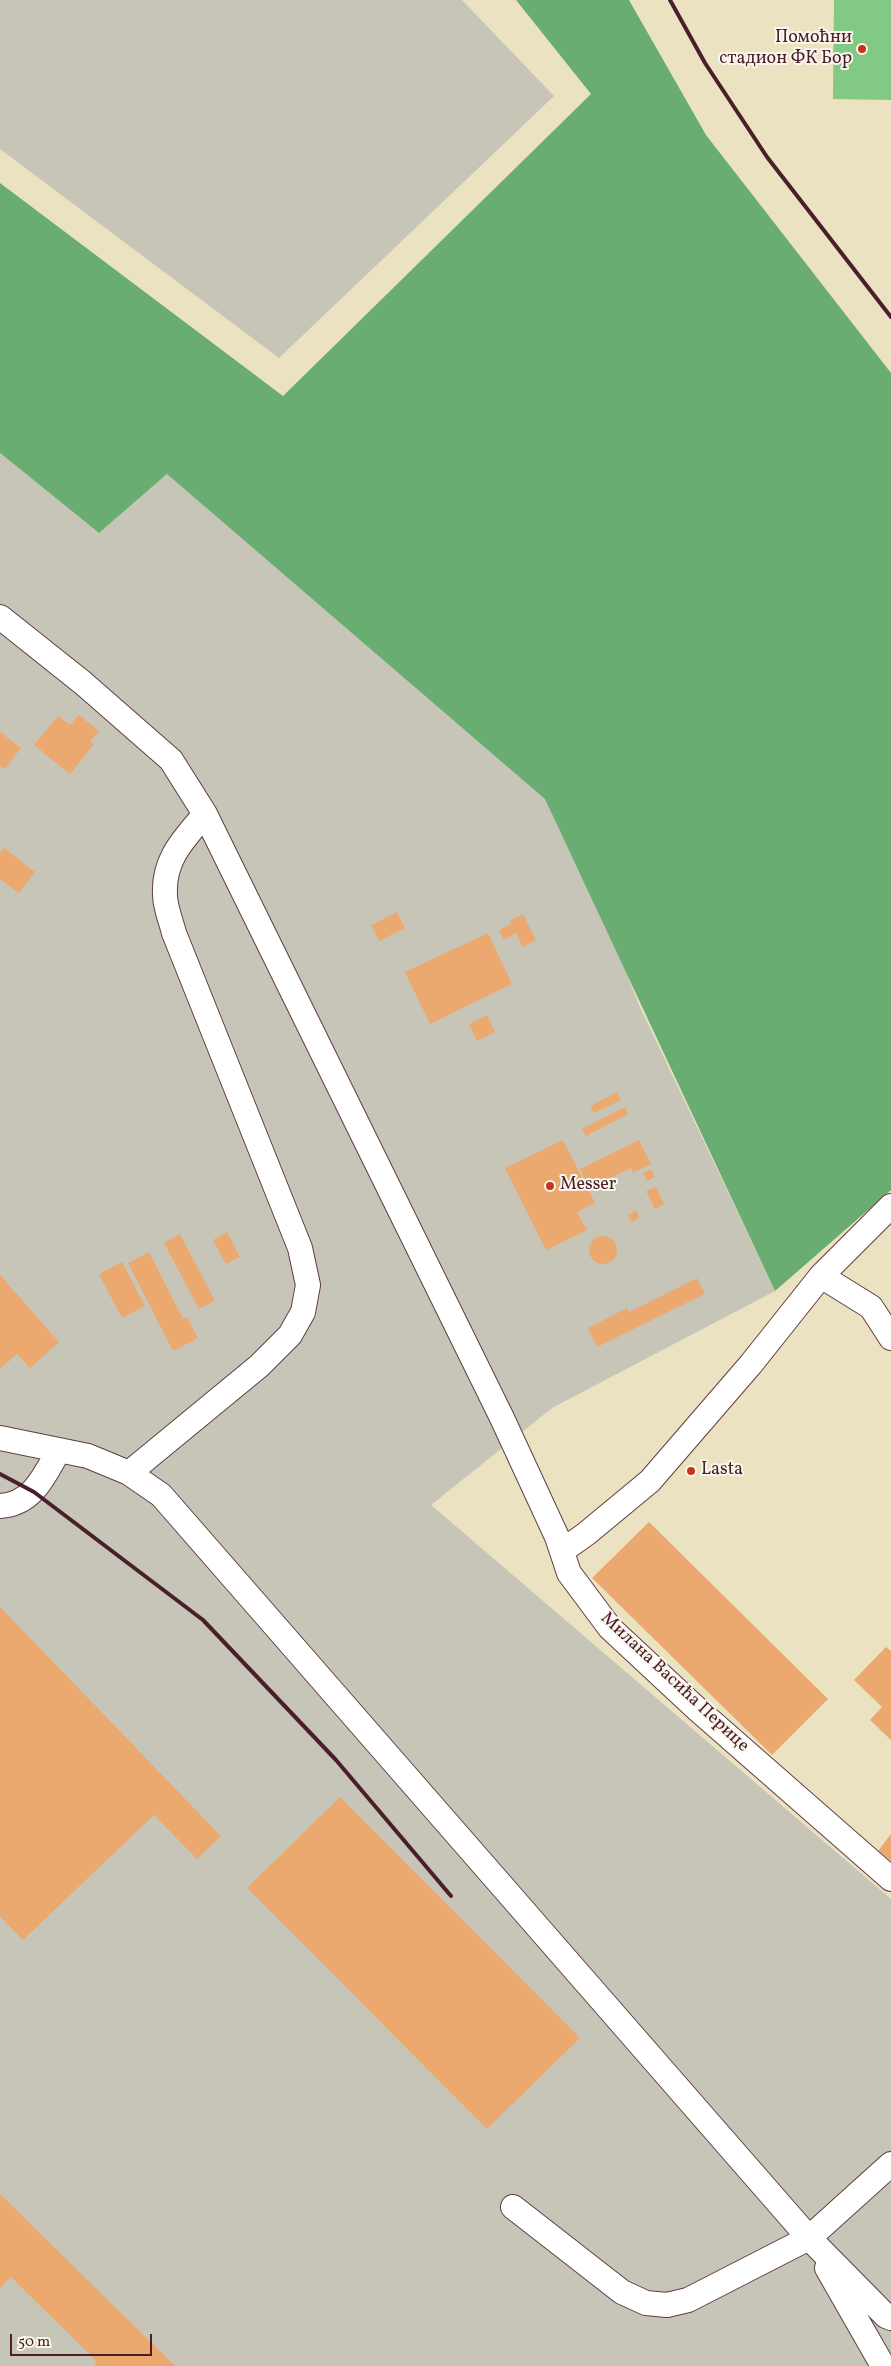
<!DOCTYPE html>
<meta charset="utf-8">
<style>
body{margin:0}
#map{position:relative;width:891px;height:2366px;overflow:hidden;background:#ebe2c2;font-family:Vollkorn,serif}
canvas{display:block}
.scale{position:absolute;left:10px;top:2334px;width:142px;height:22px;box-sizing:border-box;border:2px solid #4a1f2b;border-top:0;padding-left:6px;font-size:15px;line-height:18px;white-space:nowrap;color:#4a1f2b;-webkit-text-stroke:4px #fbf7ec;paint-order:stroke}
</style>
<div id="map">
<canvas width="891" height="2366"></canvas>
<div class="scale">50 m</div>
</div>
<script>
const ctx = document.querySelector('canvas').getContext('2d');
ctx.lineJoin = 'round';
function paint(path, color) { ctx.fillStyle = color; ctx.fill(path, 'evenodd'); }
function strokePath(path, color, width, dash) { ctx.strokeStyle = color; ctx.lineWidth = width; ctx.lineCap = dash ? 'butt' : 'round'; ctx.setLineDash(dash || []); ctx.stroke(path); }
function write(font, color, halo, rows, align = 'center') {
  ctx.font = font + ' Vollkorn,serif'; ctx.lineWidth = 4; ctx.setLineDash([]); ctx.textBaseline = 'middle'; ctx.strokeStyle = halo; ctx.fillStyle = color; for (const [text, x, y, turn = 0] of rows) {
    ctx.save(); ctx.translate(x, y); ctx.rotate((+turn || 0) * Math.PI / 180); ctx.textAlign = isNaN(turn) ? turn : align; if (halo) ctx.strokeText(text, 0, 0); ctx.fillText(text, 0, 0); ctx.restore();
  }
}
const industrial = new Path2D(`
 M0 0H462L554 96 279 358 0 149Z
 M0 453 99 533 167 474 551 783 639 1005 775 1291 552 1408 431 1505 891 1899V2366H0Z`);
const green = new Path2D(`
 M834 0H891V100L833 99Z`);
const forest = new Path2D(`
 M516 0H629L706 135 891 373V1190L775 1291 545 799 167 474 99 533 0 453V183L283 396 591 94Z`);
const building = new Path2D(`
 M79 715 99 731 90 742 94 744 70 774 34 745 58 716 70 725Z
 M0 732 21 748 5 769 0 765Z
 M4 848 35 872 19 893 0 879V853Z
 M397 912 405 928 379 941 371 925Z
 M523 914 536 940 523 947 516 933 504 940 499 930 511 924 510 921Z
 M488 933 512 984 430 1024 405 972Z
 M487 1015 495 1032 477 1041 469 1024Z
 M617 1092 621 1100 594 1113 590 1106Z
 M625 1107 628 1114 586 1136 582 1129Z
 M563 1140 595 1203 577 1212 587 1230 546 1250 505 1168Z
 M639 1140 651 1164 633 1173 631 1168 590 1188 580 1169Z
 M651 1169 655 1177 647 1181 643 1173Z
 M656 1187 664 1204 655 1209 646 1191Z
 M636 1210 639 1218 631 1222 628 1215Z
 M227 1232 240 1257 226 1264 213 1240Z
 M180 1234 215 1301 199 1309 164 1243Z
 M589 1250a14 14 0 1 1 28 0a14 14 0 1 1-28 0Z
 M149 1252 183 1319 187 1317 198 1338 173 1351 128 1263Z
 M122 1262 145 1306 122 1318 99 1274Z
 M0 1275 59 1342 30 1368 17 1354 0 1369Z
 M697 1278 705 1294 597 1347 588 1328 627 1308 629 1312Z
 M649 1522 828 1699 772 1755 592 1578Z
 M0 1607 221 1836 197 1859 154 1815 23 1940 0 1916Z
 M886 1647 891 1651V1740L870 1720 882 1707 854 1680Z
 M340 1797 580 2038 487 2129 247 1888Z
 M891 1834V1861L878 1851Z
 M0 2194 175 2366H94L97 2362 11 2277 0 2288Z`);
const minor = new Path2D(`
 M0 617 83 683 171 760 205 814 502 1418 557 1537 569 1573 610 1628 697 1709 891 1879
 M821 1276 891 1206
 M0 1438 88 1456 129 1473 161 1495 809 2238 886 2316 891 2318
 M129 1473 259 1366 290 1335 303 1312 308 1285 300 1248 174 933C171 921 165 907 165 895 163 859 184 839 205 814
 M0 1506C33 1504 44 1476 59 1450
 M562 1551 586 1534 650 1481 751 1364 821 1276 871 1307 891 1338
 M513 2207 622 2292 646 2303 667 2305 688 2300 809 2238 891 2164
 M827 2268 883 2366`);
const rail = new Path2D(`
 M670 0 705 63 767 157 891 317
 M0 1474 34 1492 203 1620 336 1760 451 1896`);
const markers = [
 [862,49,5,"#c8321e"],
 [550,1186,5,"#c8321e"],
 [691,1471,5,"#c8321e"]
];
const poiNames = [
 ["Помоћни",852,39,"right"],
 ["стадион ФК Бор",852,60,"right"],
 ["Messer",560,1186],
 ["Lasta",701,1471]
];
const streetNames = [
 ["Милана Васића Перице",674,1683,43]
];
paint(industrial, '#c7c5b8');
paint(green, '#82c984');
paint(forest, '#69ad72');
paint(building, '#eca96f');
strokePath(minor, '#623c42', 26);
strokePath(minor, '#fff', 24);
strokePath(rail, '#4a1f2b', 4);
for (const [x, y, r, color] of markers) { const dot = new Path2D(); dot.arc(x, y, r, 0, 2 * Math.PI); ctx.fillStyle = color; ctx.fill(dot); strokePath(dot, '#fbf7ec', 2); }
write('18px', '#4a1f2b', '#fbf7ec', poiNames, 'left');
write('18px', '#4a1f2b', '#fbf7ec', streetNames);
</script>
